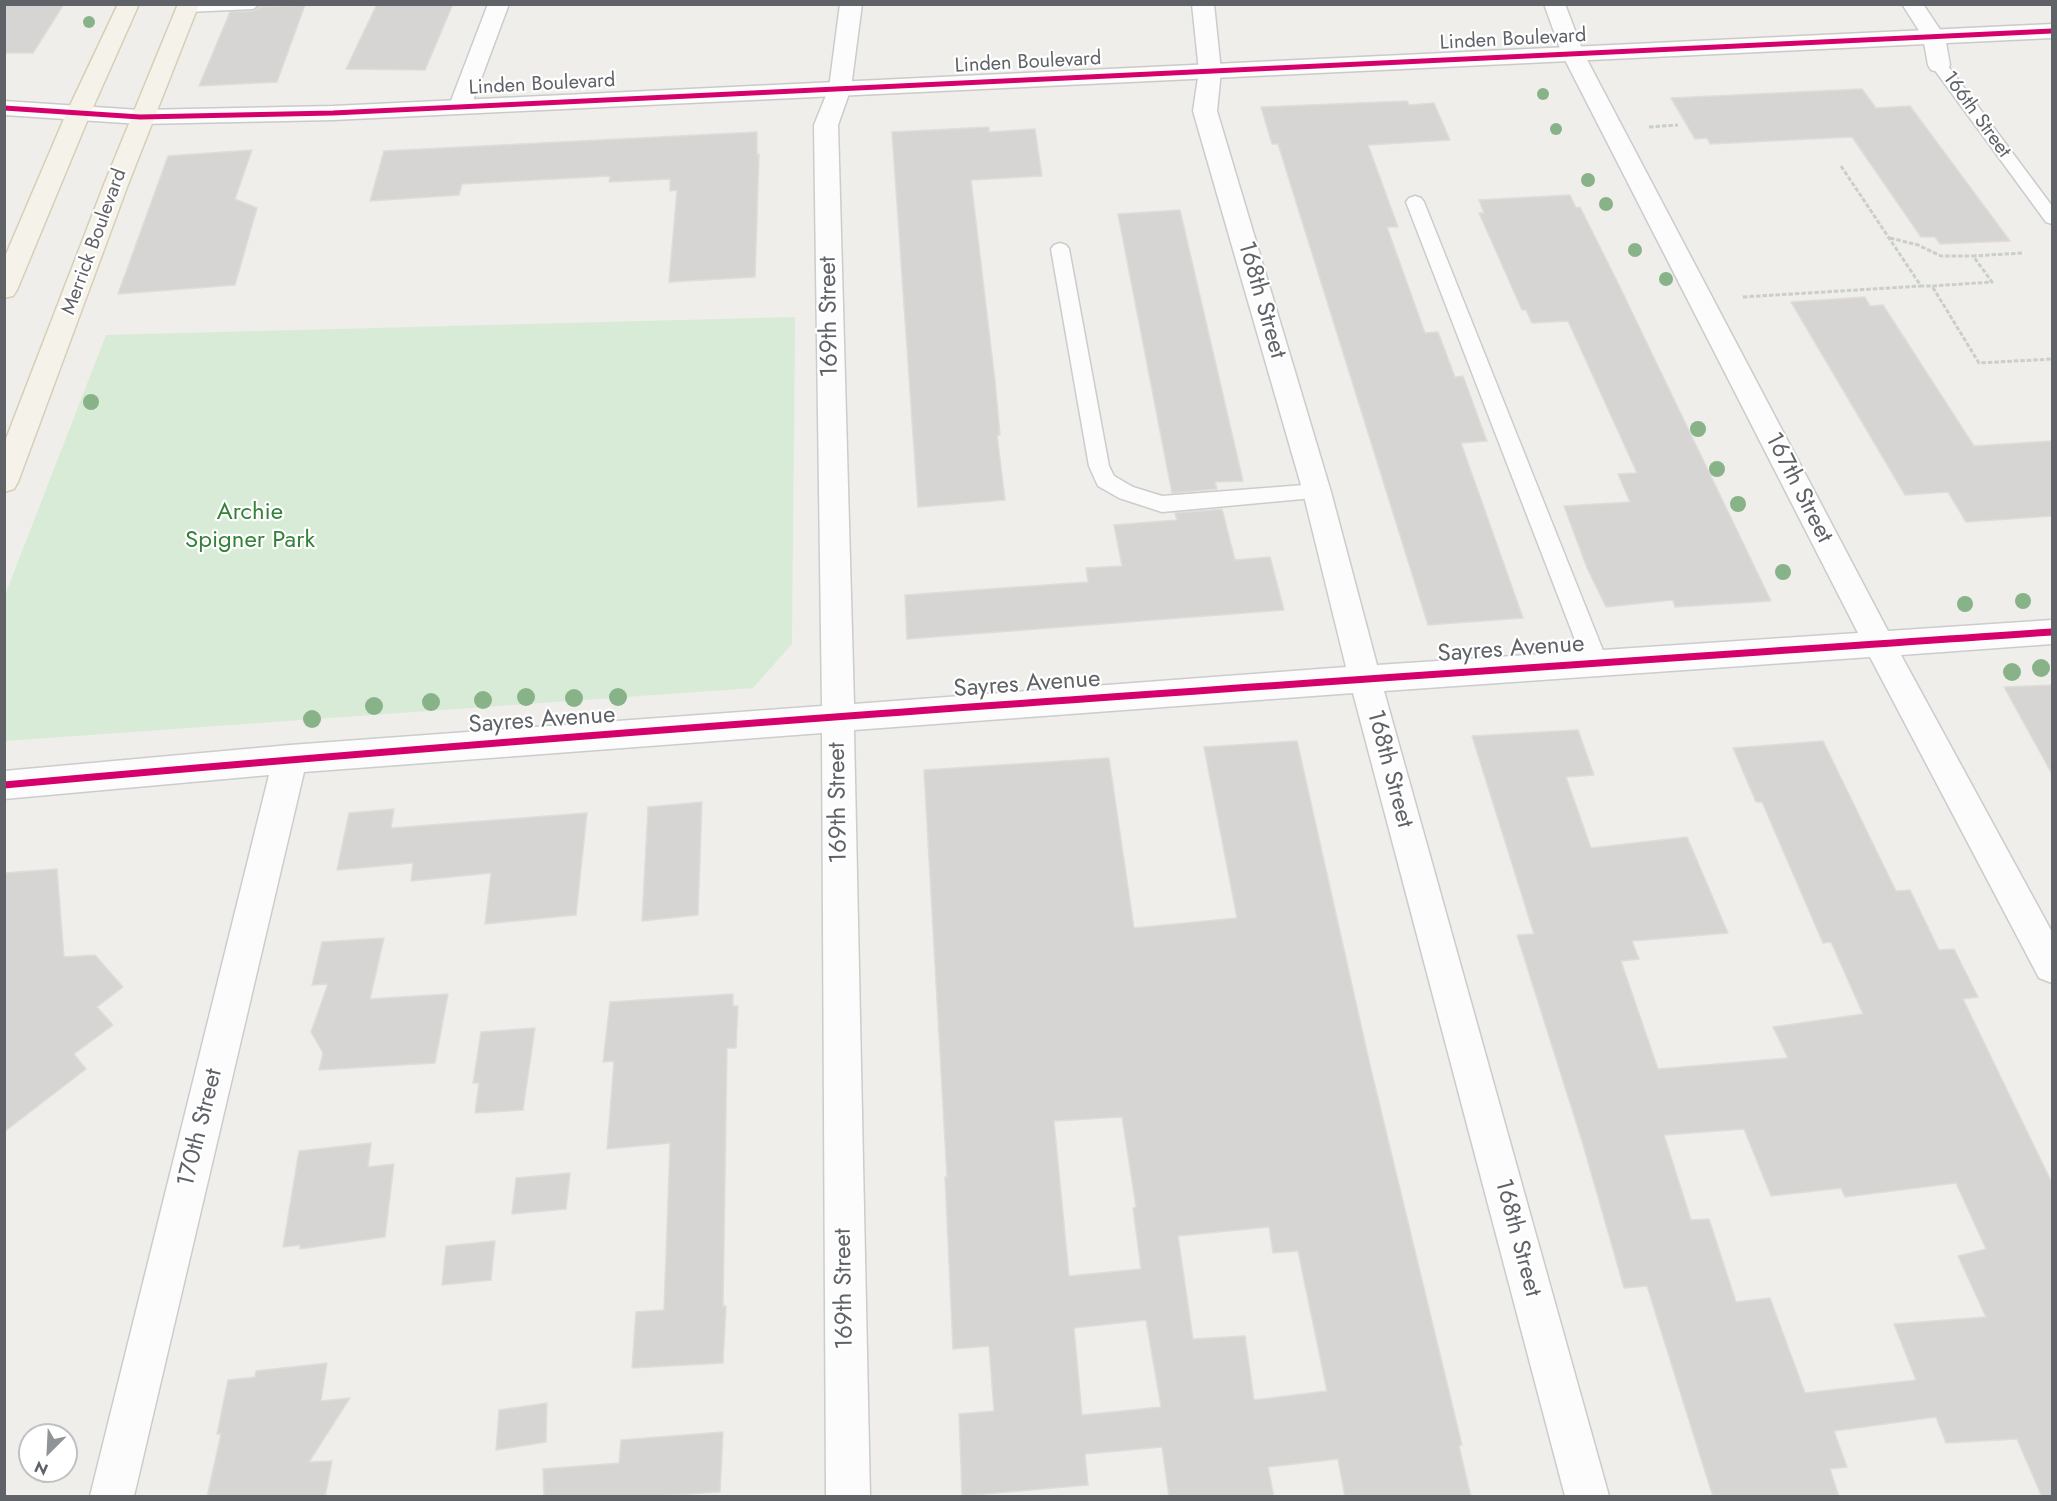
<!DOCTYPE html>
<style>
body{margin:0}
#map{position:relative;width:2057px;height:1501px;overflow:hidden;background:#efeeea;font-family:Jost,sans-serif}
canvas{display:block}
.frame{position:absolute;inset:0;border:6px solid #5f6368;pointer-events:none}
.north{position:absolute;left:18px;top:1423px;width:60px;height:60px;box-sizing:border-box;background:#fff;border:2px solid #bfc1c3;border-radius:50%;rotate:204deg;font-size:16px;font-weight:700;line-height:24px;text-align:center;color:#5f6368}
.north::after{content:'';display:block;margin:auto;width:21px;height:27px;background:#919496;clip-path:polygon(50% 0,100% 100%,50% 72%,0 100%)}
</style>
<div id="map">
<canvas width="2057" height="1501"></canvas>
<div class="frame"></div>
<div class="north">N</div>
</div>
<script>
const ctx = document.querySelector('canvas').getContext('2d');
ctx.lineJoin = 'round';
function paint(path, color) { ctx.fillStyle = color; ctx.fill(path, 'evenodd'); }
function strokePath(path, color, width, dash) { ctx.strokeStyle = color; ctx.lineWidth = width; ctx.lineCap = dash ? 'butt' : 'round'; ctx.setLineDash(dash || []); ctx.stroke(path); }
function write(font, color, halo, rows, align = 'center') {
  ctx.font = font + ' Jost,sans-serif'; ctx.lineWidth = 4.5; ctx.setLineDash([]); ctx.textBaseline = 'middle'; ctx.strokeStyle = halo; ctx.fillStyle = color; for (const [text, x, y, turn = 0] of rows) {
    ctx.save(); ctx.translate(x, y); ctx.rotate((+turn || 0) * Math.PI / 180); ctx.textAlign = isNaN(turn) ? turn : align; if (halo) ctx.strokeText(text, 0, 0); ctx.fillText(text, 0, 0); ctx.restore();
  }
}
const green = new Path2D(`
 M795 317 792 644 753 688 5 741V595L106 335Z`);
const building = new Path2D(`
 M4 4H64L33 53H4Z
 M377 4H453L425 70 346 69Z
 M305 5 277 82 199 86 230 12 253 11 260 7Z
 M1862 89 1876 108 1910 106 2010 241 1940 244 1935 237H1921L1852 137 1710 144 1707 138 1695 139 1671 98Z
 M1407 101 1409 105 1434 103 1450 140 1368 145 1398 227H1387L1425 333 1438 332 1455 377 1463 376 1487 441 1461 443 1523 618 1428 625 1292 189 1278 144H1272L1261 107Z
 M989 127V132L1035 129 1042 176 971 180 995 381 1000 435H997L1005 500 918 507 892 132Z
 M757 132V155L759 154 755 277 669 282 677 190 670 191V179L609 182 610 176 462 184 459 195 370 201 384 151Z
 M252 150 235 199 257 208 235 285 118 294 168 156Z
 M1570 195 1576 208 1580 207 1619 285 1771 601 1675 607 1673 600 1606 607 1587 568 1564 506 1630 502 1618 474 1637 473 1568 321 1532 323 1526 310H1522L1479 213H1484L1479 200Z
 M1180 210 1243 481 1215 482 1217 489 1172 493 1118 214Z
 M1865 297 1870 306 1883 305 1974 446 2052 441V516L1966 522 1948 492 1905 495 1791 302Z
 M1222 509 1235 560 1270 557 1284 610 907 639 905 595 1088 582 1086 568 1122 566 1114 525 1177 520 1175 513Z
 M2052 685V774L2004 687Z
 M1578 730 1594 775 1566 777 1591 848 1687 837 1728 933 1632 941 1639 959 1621 961 1658 1069 1788 1058 1773 1027 1863 1014 1831 942 1823 943 1762 802H1756L1733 748 1823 741 1896 891 1910 890 1939 950 1954 949 1978 997 1963 999 2052 1183V1497H2042L2017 1439 1946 1443 1936 1417 1834 1431 1847 1467 1830 1469 1839 1497H1713L1647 1286 1624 1288 1582 1141 1517 935 1534 934 1472 736ZM1744 1129 1771 1196 1841 1188 1845 1197 1956 1183 1986 1249 1958 1256 1986 1317 1894 1324 1916 1380 1805 1393 1770 1298 1736 1302 1709 1219 1691 1220 1664 1135Z
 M1297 741 1370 1065 1462 1445 1459 1446 1471 1497H1345L1338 1459 1268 1467 1274 1497H1169L1162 1447 1085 1454 1088 1485 962 1496 959 1414 994 1411 989 1346 953 1349 945 1177H947L924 770 1109 758 1134 928 1237 918 1204 747ZM1122 1117 1136 1207 1133 1208 1141 1269 1069 1276 1054 1121ZM1269 1227 1273 1253 1298 1251 1327 1391 1254 1400 1245 1336 1193 1339 1178 1236ZM1146 1320 1161 1407 1082 1415 1074 1328Z
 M702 802 698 915 642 921 648 807Z
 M394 809 391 828 587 813 576 915 485 924 491 873 411 881 413 863 337 870 349 813Z
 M57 869 64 957 95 955 123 987 97 1007 113 1025 74 1054 86 1069 4 1132V873Z
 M384 938 370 999 448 994 435 1063 319 1070 323 1053 311 1032 328 984 312 985 322 942Z
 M733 994V1006H738L736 1048H727L723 1306H726L723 1363 632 1368 636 1312 664 1310 670 1143 607 1149 614 1061 603 1062 610 1002Z
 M535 1028 523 1110 475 1113 479 1083H473L481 1032Z
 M371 1143 368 1167 394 1164 385 1237 300 1249V1245L283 1247 299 1151Z
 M570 1173 566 1209 512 1214 516 1178Z
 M495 1241 491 1280 442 1285 446 1246Z
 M327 1363 321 1401 350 1398 309 1462 332 1461 325 1497H207L221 1434H217L228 1380 255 1377 256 1371Z
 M547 1403 546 1442 496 1450 499 1410Z
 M723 1432 720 1492 659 1496H544L543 1469 619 1463 621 1440Z`);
const path = new Path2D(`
 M1649 127 1678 125
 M1841 166 1921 286H1932
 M1890 238 1918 245 1941 256H1973
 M2022 253 1973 256 1992 282 1932 286 1979 363 2052 359
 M1743 297 1921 286`);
const service = new Path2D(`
 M181 4H260L253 9 187 12 181 10 179 7Z
 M1939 60 1945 62 2052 206V224L2046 222 1931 65Z
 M1415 196 1421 198 1424 202 1608 663 1604 670 1596 672 1588 670 1584 663 1406 202 1409 198Z
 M1060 243 1066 245 1069 249 1109 466 1114 476 1133 487 1162 496 1317 484 1324 487 1328 492 1324 497 1162 512 1119 498 1098 486 1089 466 1051 249 1054 245Z`);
const minor = new Path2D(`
 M488 4H509L471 106 468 111 460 113 452 111 449 106Z
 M840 4H862L851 88 838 125 854 704 1346 667 1303 492 1193 111 1199 71 1192 4H1214L1221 71 1217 111 1331 492 1377 665 1858 633 1562 54 1544 4H1565L1584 54 1888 631 2052 620V644L1901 655 2052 932V983L2039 978 1870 657 1384 691 1609 1496H1565L1353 693 854 730 870 1496H826L822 733 304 772 134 1496H90L269 775 4 799V771L290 745 822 706 814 125 829 88Z
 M1902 4H1923L1945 37 1950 65 1947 70 1939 72 1931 70 1928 65 1923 37Z`);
const secondary = new Path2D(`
 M2052 24V38L333 120 140 124 4 115V101L140 110 333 106Z`);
const primary = new Path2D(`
 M118 4H139L90 114 17 290 13 296 4 298V259L66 114Z
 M178 4H199L129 182 18 482 14 489 4 492V444L105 182Z`);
const cyclewayFar1 = new Path2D(`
 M4 108 140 117 333 113 2052 31`);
const cycleway = new Path2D(`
 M4 785C686 723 1369 679 2052 632`);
const trees = [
 [89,22,6],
 [1543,94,6],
 [1556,129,6],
 [1588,180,7],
 [1606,204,7],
 [1635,250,7],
 [1666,279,7],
 [91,402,8],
 [1698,429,8],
 [1717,469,8],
 [1738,504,8],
 [1783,572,8],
 [2023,601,8],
 [1965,604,8],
 [2041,668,9],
 [2012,672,9],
 [526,697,9],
 [618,697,9],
 [574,698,9],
 [483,700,9],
 [431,702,9],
 [374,706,9],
 [312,719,9]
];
const farStreetnames = [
 ["Linden Boulevard",1513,40,-3],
 ["Linden Boulevard",1028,63,-3],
 ["Linden Boulevard",542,85,-3],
 ["166th Street",1976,115,54],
 ["Merrick Boulevard",95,242,-70]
];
const streetNames = [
 ["168th Street",1261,300,74],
 ["169th Street",830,317,-91],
 ["167th Street",1798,488,63],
 ["Sayres Avenue",1511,650,-4],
 ["Sayres Avenue",1027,685,-4],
 ["Sayres Avenue",542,721,-4],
 ["168th Street",1389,769,75],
 ["169th Street",839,803,-91],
 ["170th Street",201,1128,-76],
 ["168th Street",1517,1238,75],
 ["169th Street",845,1289,-91]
];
const parkNames = [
 ["Archie",250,513],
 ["Spigner Park",250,541]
];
paint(green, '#d8ebd6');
paint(building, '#d6d5d3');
strokePath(building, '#deddd9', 1.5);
strokePath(service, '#cbcccc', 3);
strokePath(minor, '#cbcccc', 3);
strokePath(secondary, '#cacacb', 3);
strokePath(primary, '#d7ceb8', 3);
strokePath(path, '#cacfcc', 3, [4.5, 2]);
paint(service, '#fdfcfc');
paint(minor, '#fdfcfc');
paint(secondary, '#fdfcfc');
paint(primary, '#f4f2e9');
strokePath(cyclewayFar1, '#d6006c', 5);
strokePath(cycleway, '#d6006c', 7);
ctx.fillStyle = '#88b388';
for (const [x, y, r] of trees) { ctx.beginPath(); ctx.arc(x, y, r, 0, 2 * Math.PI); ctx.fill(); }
write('20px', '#5f6368', '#fff', farStreetnames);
write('24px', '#5f6368', '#fff', streetNames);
write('24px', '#348238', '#fff', parkNames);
</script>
